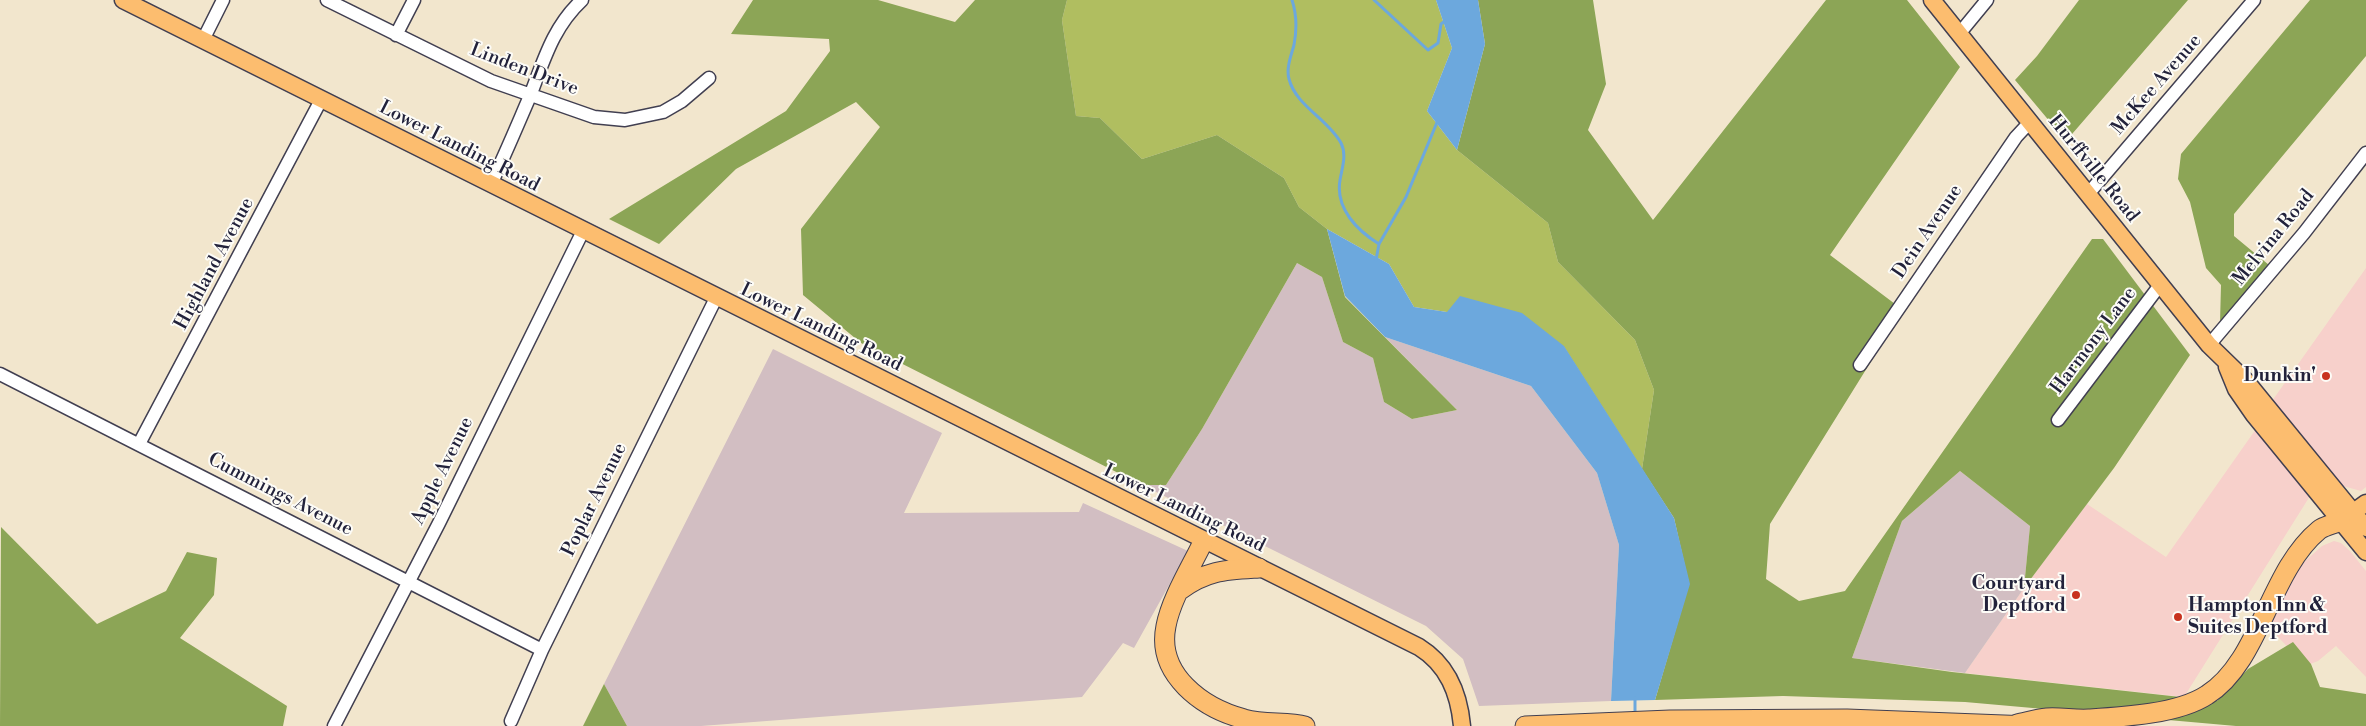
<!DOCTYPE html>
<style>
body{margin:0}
canvas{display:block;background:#f2e6cd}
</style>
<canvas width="2366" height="726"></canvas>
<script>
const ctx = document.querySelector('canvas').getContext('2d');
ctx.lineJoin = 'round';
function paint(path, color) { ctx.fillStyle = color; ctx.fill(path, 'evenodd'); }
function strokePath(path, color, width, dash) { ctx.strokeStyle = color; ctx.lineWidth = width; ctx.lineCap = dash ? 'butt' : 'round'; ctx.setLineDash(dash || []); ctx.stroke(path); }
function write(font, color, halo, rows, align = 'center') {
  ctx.font = font + ' "Libre Bodoni",serif'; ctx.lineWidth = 4; ctx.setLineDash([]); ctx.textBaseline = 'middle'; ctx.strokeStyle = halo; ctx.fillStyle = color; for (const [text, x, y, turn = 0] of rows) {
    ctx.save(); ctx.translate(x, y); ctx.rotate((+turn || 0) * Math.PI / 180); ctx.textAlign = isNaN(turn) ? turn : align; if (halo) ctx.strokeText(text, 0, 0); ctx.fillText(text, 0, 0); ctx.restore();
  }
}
const built = new Path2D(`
 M2366 268V487L2361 491 2343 486 2272 401Z
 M2256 429 2310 496 2184 697 1965 673 2024 588 2087 504 2166 557Z
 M2334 541 2341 543 2350 551 2366 571V677L2336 646 2318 661 2305 666 2269 627 2294 571 2322 546Z`);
const industrial = new Path2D(`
 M1297 263 1322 277 1343 342 1373 358 1384 402 1412 419 1457 410 1385 337 1531 386 1597 473 1619 545 1611 701 1479 706 1463 659 1426 626 1142 485H1166L1202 429Z
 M773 349 942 433 904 513 1079 512 1083 503 1188 551 1134 648 1123 643 1082 697 701 726H627L604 684Z
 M1960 471 2030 526 2024 588 1965 673 1852 658 1902 521Z`);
const green = new Path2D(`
 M1067 0H1436L1452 48 1427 111 1457 150 1548 223 1558 262 1635 340 1654 390 1642 469 1564 347 1447 312 1414 307 1389 264 1327 229 1299 207 1284 178 1217 135 1142 159 1100 118 1076 116 1062 20Z`);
const forest = new Path2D(`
 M753 0H878L955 22 975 0H1067L1062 20 1076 116 1100 118 1142 159 1217 135 1284 178 1299 207 1327 229 1345 297 1457 410 1412 419 1384 402 1373 358 1343 342 1322 277 1297 263 1202 429 1166 485H1142L861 343 803 295 801 229 880 127 856 102 736 169 659 244 609 219 786 111 830 51 829 39 731 34Z
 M1478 0H1593L1606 84 1588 130 1653 220 1826 0H1907L1960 67 1830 255 1903 310 1770 524 1766 579 1799 601 1845 591 2092 239H2103L2190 355 2114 468 2024 588 2030 526 1960 471 1902 521 1852 658 1952 672 2217 701 2248 669 2293 642 2311 664 2320 687 2366 694V726H2236L1965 702 1783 696 1655 700 1689 584 1674 518 1642 469 1654 390 1635 340 1558 262 1548 223 1457 150 1485 44Z
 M2079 0H2188L2066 141 2015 80 2037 56Z
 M2310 0H2366V56L2234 214V236L2275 270 2220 323 2221 285 2206 268 2190 202 2178 179 2181 154Z
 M1 527 97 624 166 591 187 552 217 558 214 595 180 638 287 706 283 726H0Z
 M604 684 627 726H583Z`);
const water = new Path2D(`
 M1436 0H1478L1485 44 1457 150 1427 111 1452 48Z
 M1327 229 1389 264 1414 307 1447 312 1460 296 1522 313 1564 346 1674 518 1690 584 1655 700 1611 701 1619 545 1597 473 1531 386 1385 337 1345 296Z`);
const stream = new Path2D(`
 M1292 0C1297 15 1297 29 1294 45 1291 56 1286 68 1289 79 1296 106 1328 119 1341 143 1347 155 1342 168 1340 180 1335 209 1358 231 1379 244
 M1374 0 1428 50 1438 43 1441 24 1445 21
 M1376 260 1379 244 1406 197 1438 120
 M1635 698V714`);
const minor = new Path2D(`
 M327 0 491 81 594 117 625 120 663 112 682 101 709 78
 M1959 34 1987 0
 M396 35 414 0
 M203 40 223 0
 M491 184C505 155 517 126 530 96 544 60 553 27 582 0
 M2088 194 2254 0
 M2209 345 2304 233 2366 153
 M1860 365 2016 137 2030 122
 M0 374 542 650
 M2058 420 2160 285
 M139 444 321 100
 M511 721 542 650 716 298
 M334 726 439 523 583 231`);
const major = new Path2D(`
 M123 0C554 217 986 433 1419 647 1448 665 1459 693 1462 726
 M1932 0 2209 345 2246 381 2366 528
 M2227 367 2236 389 2254 415 2366 552
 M2344 519 2366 503`);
const highway = new Path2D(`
 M1203 542C1191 567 1171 599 1166 626 1156 675 1203 708 1244 719 1264 725 1288 721 1305 726
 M1180 590C1207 570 1226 570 1259 568
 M2017 724C2027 722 2037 719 2047 718 2061 717 2075 720 2089 719 2123 717 2178 714 2207 695 2260 662 2269 571 2319 530 2324 526 2334 524 2340 521
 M1525 726 1670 720 1847 719 2030 726`);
const markers = [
 [2326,376,5,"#c8321e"],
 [2076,595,5,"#c8321e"],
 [2178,617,5,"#c8321e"]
];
const streetNames = [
 ["Linden Drive",524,70,21],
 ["McKee Avenue",2157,85,-49],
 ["Lower Landing Road",459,147,27],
 ["Hurffville Road",2093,169,51],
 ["Dein Avenue",1928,232,-56],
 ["Melvina Road",2274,238,-51],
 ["Highland Avenue",215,264,-62],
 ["Lower Landing Road",821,328,26],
 ["Harmony Lane",2094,341,-53],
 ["Apple Avenue",443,471,-64],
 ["Cummings Avenue",280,495,27],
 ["Poplar Avenue",595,500,-64],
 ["Lower Landing Road",1184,509,26]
];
const poiNames = [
 ["Dunkin'",2316,376],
 ["Courtyard",2066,584],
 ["Deptford",2066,606],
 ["Hampton Inn &",2188,606,"left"],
 ["Suites Deptford",2188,628,"left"]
];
paint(built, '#f7d0cb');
paint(industrial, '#d2bec2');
paint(green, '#b0be60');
paint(forest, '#8ca556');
paint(water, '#6ca8dd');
strokePath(stream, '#6ca8dd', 3);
strokePath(minor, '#413f51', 15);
strokePath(major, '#413f51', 19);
strokePath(highway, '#413f51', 21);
strokePath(minor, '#fff', 12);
strokePath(major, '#fcbd6f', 16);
strokePath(highway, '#fcbd6f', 19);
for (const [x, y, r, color] of markers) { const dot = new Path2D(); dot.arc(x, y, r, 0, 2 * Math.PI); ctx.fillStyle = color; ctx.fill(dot); strokePath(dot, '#fdfcf7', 2); }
write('19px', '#22223b', '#fdfcf7', streetNames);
write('bold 19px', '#22223b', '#fdfcf7', poiNames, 'right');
</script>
